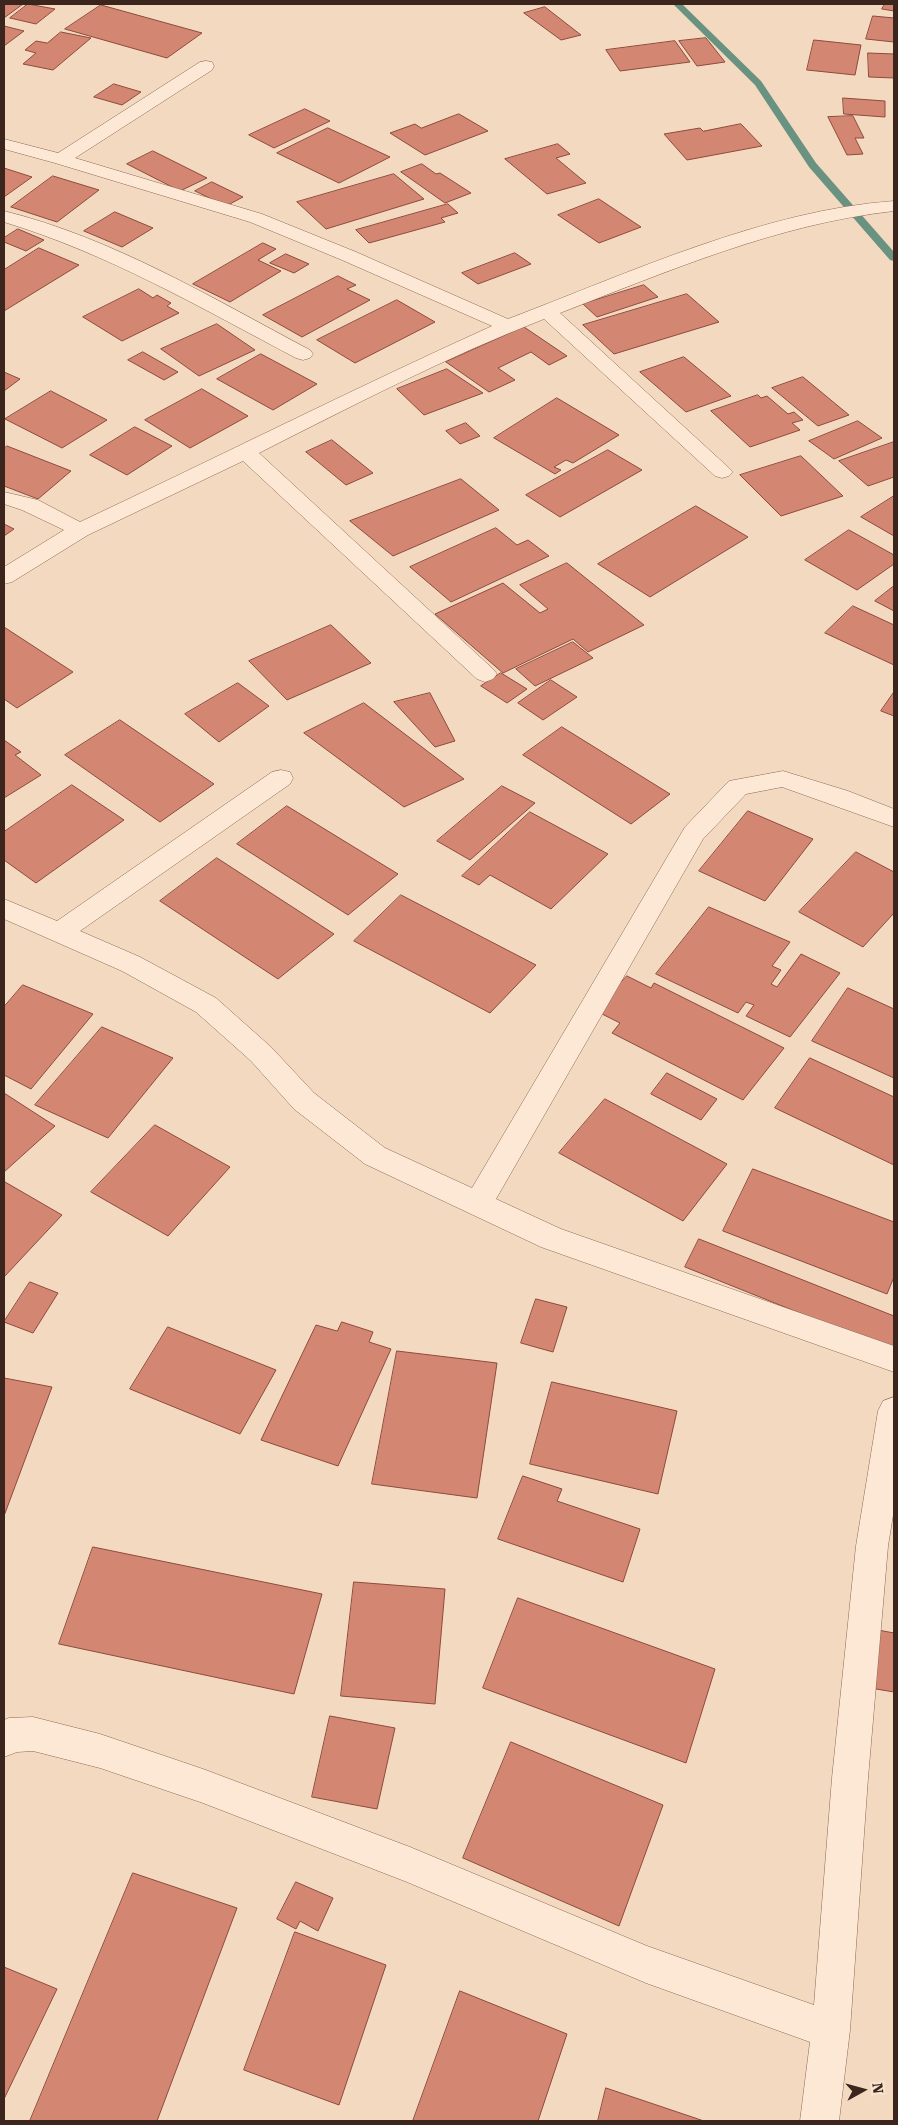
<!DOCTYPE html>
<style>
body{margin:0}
#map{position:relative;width:898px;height:2125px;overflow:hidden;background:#f2d9c0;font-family:"Roboto Serif",serif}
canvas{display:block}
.frame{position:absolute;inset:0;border:5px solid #3b251c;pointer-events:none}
.north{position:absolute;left:838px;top:2065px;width:50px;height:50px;-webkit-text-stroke:4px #f8e5d1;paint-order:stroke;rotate:83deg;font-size:14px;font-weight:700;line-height:20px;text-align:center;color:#3b251c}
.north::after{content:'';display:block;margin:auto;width:18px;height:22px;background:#3b251c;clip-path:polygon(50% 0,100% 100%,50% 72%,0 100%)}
</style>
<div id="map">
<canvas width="898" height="2125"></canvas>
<div class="frame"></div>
<div class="north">N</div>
</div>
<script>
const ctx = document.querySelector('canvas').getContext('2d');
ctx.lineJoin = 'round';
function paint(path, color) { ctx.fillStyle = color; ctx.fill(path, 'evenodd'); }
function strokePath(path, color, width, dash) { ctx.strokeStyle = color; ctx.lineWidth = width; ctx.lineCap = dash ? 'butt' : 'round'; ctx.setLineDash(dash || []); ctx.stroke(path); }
const stream = new Path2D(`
 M673 4H682L761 81 816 163 894 252V261L890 260 809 167 755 85Z`);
const building = new Path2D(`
 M4 4H23L4 18Z
 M28 4 55 9 36 24 10 18Z
 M885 4H894V11L882 9Z
 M101 5 202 33 167 58 65 29Z
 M545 7 581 35 561 40 524 13Z
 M873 16 894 18V42L866 39Z
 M4 26 24 31 4 46Z
 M61 32 91 38 53 70 23 64 36 53 25 50 36 41 47 43Z
 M706 38 725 62 697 66 679 41Z
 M814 40 861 45 855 75 807 70Z
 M675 41 690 62 620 71 606 50Z
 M868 53 894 54V78L869 77Z
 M114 84 141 92 122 105 94 97Z
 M843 98 885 101V117L844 114Z
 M305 109 330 121 274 148 249 135Z
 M459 114 488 131 425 155 390 133 415 124 421 128Z
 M853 116 864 138H855L863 154 847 155 828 117Z
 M741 124 762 146 687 160 664 134 700 128 703 131Z
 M328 128 390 157 339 183 277 153Z
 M558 144 570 154 556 158 586 183 547 194 505 159Z
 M153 151 207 178 180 191 127 164Z
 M422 164 436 174 440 173 471 193 445 203 401 172Z
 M4 168 32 177 4 197Z
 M394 174 424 199 326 229 297 202Z
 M53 176 99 190 57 222 11 207Z
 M212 182 243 197 226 206 195 191Z
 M599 199 641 227 599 243 558 215Z
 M448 204 458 213 441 218 445 222 369 243 356 230Z
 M115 212 153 228 122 247 84 231Z
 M18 229 44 240 26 251 4 242V238Z
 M263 243 276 249 258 260 281 271 230 302 193 284Z
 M39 248 79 265 4 311V270Z
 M515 253 531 264 478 284 462 273Z
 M286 254 309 264 294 273 270 263Z
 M338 276 356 285 347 289 370 300 302 337 263 315Z
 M644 285 658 297 597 317 583 304Z
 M139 289 153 298 157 295 171 303 167 306 179 313 122 341 83 317Z
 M687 294 719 322 614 354 583 325Z
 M397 300 435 322 355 363 317 340Z
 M217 324 255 350 199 376 161 349Z
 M524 327 567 356 549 365 531 352 498 368 515 380 489 392 446 362Z
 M143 352 178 372 164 380 128 360Z
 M261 354 317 384 273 410 217 379Z
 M684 357 731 396 686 412 640 372Z
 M447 369 483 393 424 415 397 389Z
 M4 372 20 379 4 391Z
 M803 377 849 415 818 426 772 388Z
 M202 389 248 416 190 448 145 420Z
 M51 391 107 420 62 448 5 419Z
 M758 395 761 398 767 396 788 414 794 412 803 420 792 423 800 430 750 447 711 411Z
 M557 398 619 435 573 463 566 460 554 467 561 470 555 474 494 438Z
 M858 421 882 438 834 459 809 441Z
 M466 423 480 436 460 444 446 431Z
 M135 427 172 446 127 475 90 455Z
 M332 440 373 473 346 485 306 452Z
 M894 442V477L868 486 839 461Z
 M7 446 71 471 38 499 4 486V449Z
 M608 450 642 470 560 517 526 495Z
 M801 456 843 496 781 516 740 475Z
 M461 479 499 510 393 556 350 521Z
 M894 496V536L861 517Z
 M696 506 748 537 650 597 598 564Z
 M4 524 14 529 4 536Z
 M496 528 517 545 528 540 549 556 451 602 410 567Z
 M849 530 894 555V564L857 590 805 560Z
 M567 563 644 625 588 652 573 639 503 673 435 614 503 583 540 613 548 609 520 585Z
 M894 586V611L875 601Z
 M853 606 894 625V665L825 633Z
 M331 625 371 663 287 700 249 661Z
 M4 627 73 672 17 708 4 699Z
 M573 642 593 658 535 686 516 669Z
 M501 673 527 689 507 703 481 686Z
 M551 680 577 697 543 720 518 703Z
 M238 683 269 706 219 742 185 714Z
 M894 692V716L881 711Z
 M430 693 455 741 435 747 394 702Z
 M364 703 464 779 404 807 304 733Z
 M120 720 214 784 160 822 65 755Z
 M562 727 670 794 631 824 523 755Z
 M4 740 21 752 15 755 41 775 4 798Z
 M72 785 124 820 36 883 4 860V832Z
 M502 786 535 803 470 860 437 841Z
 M287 806 398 874 348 915 237 844Z
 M748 811 813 839 765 901 699 871Z
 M530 812 608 854 551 909 490 875 479 885 462 876Z
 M856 852 894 872V913L863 947 799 912Z
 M217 858 334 934 278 979 160 901Z
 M401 895 536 965 490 1013 354 941Z
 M709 907 790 942 772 966 781 970 771 984 777 987 801 954 840 973 790 1037 746 1016 754 1005 746 1002 738 1013 656 974Z
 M627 976 651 988 654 983 784 1048 743 1100 612 1033 620 1023 596 1011Z
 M23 985 93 1014 31 1089 4 1075V1007Z
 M848 988 894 1009V1078L812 1041Z
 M102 1027 173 1058 108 1138 35 1105Z
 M810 1058 894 1097V1165L775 1108Z
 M667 1073 717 1099 701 1120 651 1094Z
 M4 1093 55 1126 4 1172Z
 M605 1099 727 1164 683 1221 559 1153Z
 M155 1125 230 1167 168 1236 91 1192Z
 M753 1169 894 1222V1277L887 1294 723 1231Z
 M5 1182 62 1215 4 1277V1183Z
 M699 1239 894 1316V1345L892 1350 685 1267Z
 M30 1282 58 1293 33 1333 4 1322Z
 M536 1299 567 1307 553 1352 521 1343Z
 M342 1322 373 1332 369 1342 391 1349 338 1466 261 1440 316 1325 337 1331Z
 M168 1327 276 1370 240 1434 130 1389Z
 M397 1351 497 1363 477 1498 372 1484Z
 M4 1378 52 1387 4 1516Z
 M552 1382 677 1411 658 1494 530 1464Z
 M523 1476 562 1489 557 1501 640 1529 623 1582 498 1539Z
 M93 1547 322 1594 294 1694 59 1644Z
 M354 1582 445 1589 435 1704 341 1696Z
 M518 1598 715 1669 686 1763 483 1688Z
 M878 1630 894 1633V1692L876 1689Z
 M330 1716 395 1728 377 1809 312 1797Z
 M511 1742 663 1805 619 1926 463 1858Z
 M133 1873 237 1908 157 2121H30Z
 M296 1882 333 1898 318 1931 300 1921 296 1929 277 1919Z
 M295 1932 386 1965 339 2105 244 2070Z
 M4 1967 57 1989 4 2099Z
 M460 1991 567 2034 538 2121H413Z
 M606 2088 704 2121H598Z`);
const minor = new Path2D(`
 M206 61 212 62 214 66 212 70 75 158 262 214 356 252 508 319C629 273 765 210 894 201V211C777 224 669 271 560 313L729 468 733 472 729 476 722 478 715 476 544 319C446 357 352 406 259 453L493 669 497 674 493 679 485 682 477 679 243 461 88 535 12 582 4 584V567L64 530 22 510 4 504V492L38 500 80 522C218 457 353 389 492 326L342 260 250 222 55 163 4 149V139L58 153 200 62Z
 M4 211C113 238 212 298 310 350L313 354 310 358 303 360 296 358C199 307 109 254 4 222Z
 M281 770 290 772 293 778 290 784 80 931 140 957 216 998 271 1047 314 1093 385 1148 472 1188 685 827 729 781 783 771 848 791 894 809V827L782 787 746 794 703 839 496 1199 561 1229 894 1346V1372L541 1247 365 1164 294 1109 251 1061 196 1012 122 971 4 919V899L57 921 272 772Z
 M894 1397V1509L888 1546 868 1778 850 2030 839 2121H800L810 2042 646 1983 407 1882 203 1803 100 1768 33 1751 17 1752 4 1757V1720L9 1718 33 1717 100 1734 203 1769 410 1847 647 1946 814 2005 832 1778 856 1546 878 1411 883 1401Z`);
paint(stream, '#6a9280');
paint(building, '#d38773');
strokePath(building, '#8e4a3a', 1);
strokePath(minor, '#8c6856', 1);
paint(minor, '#fce8d4');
</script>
